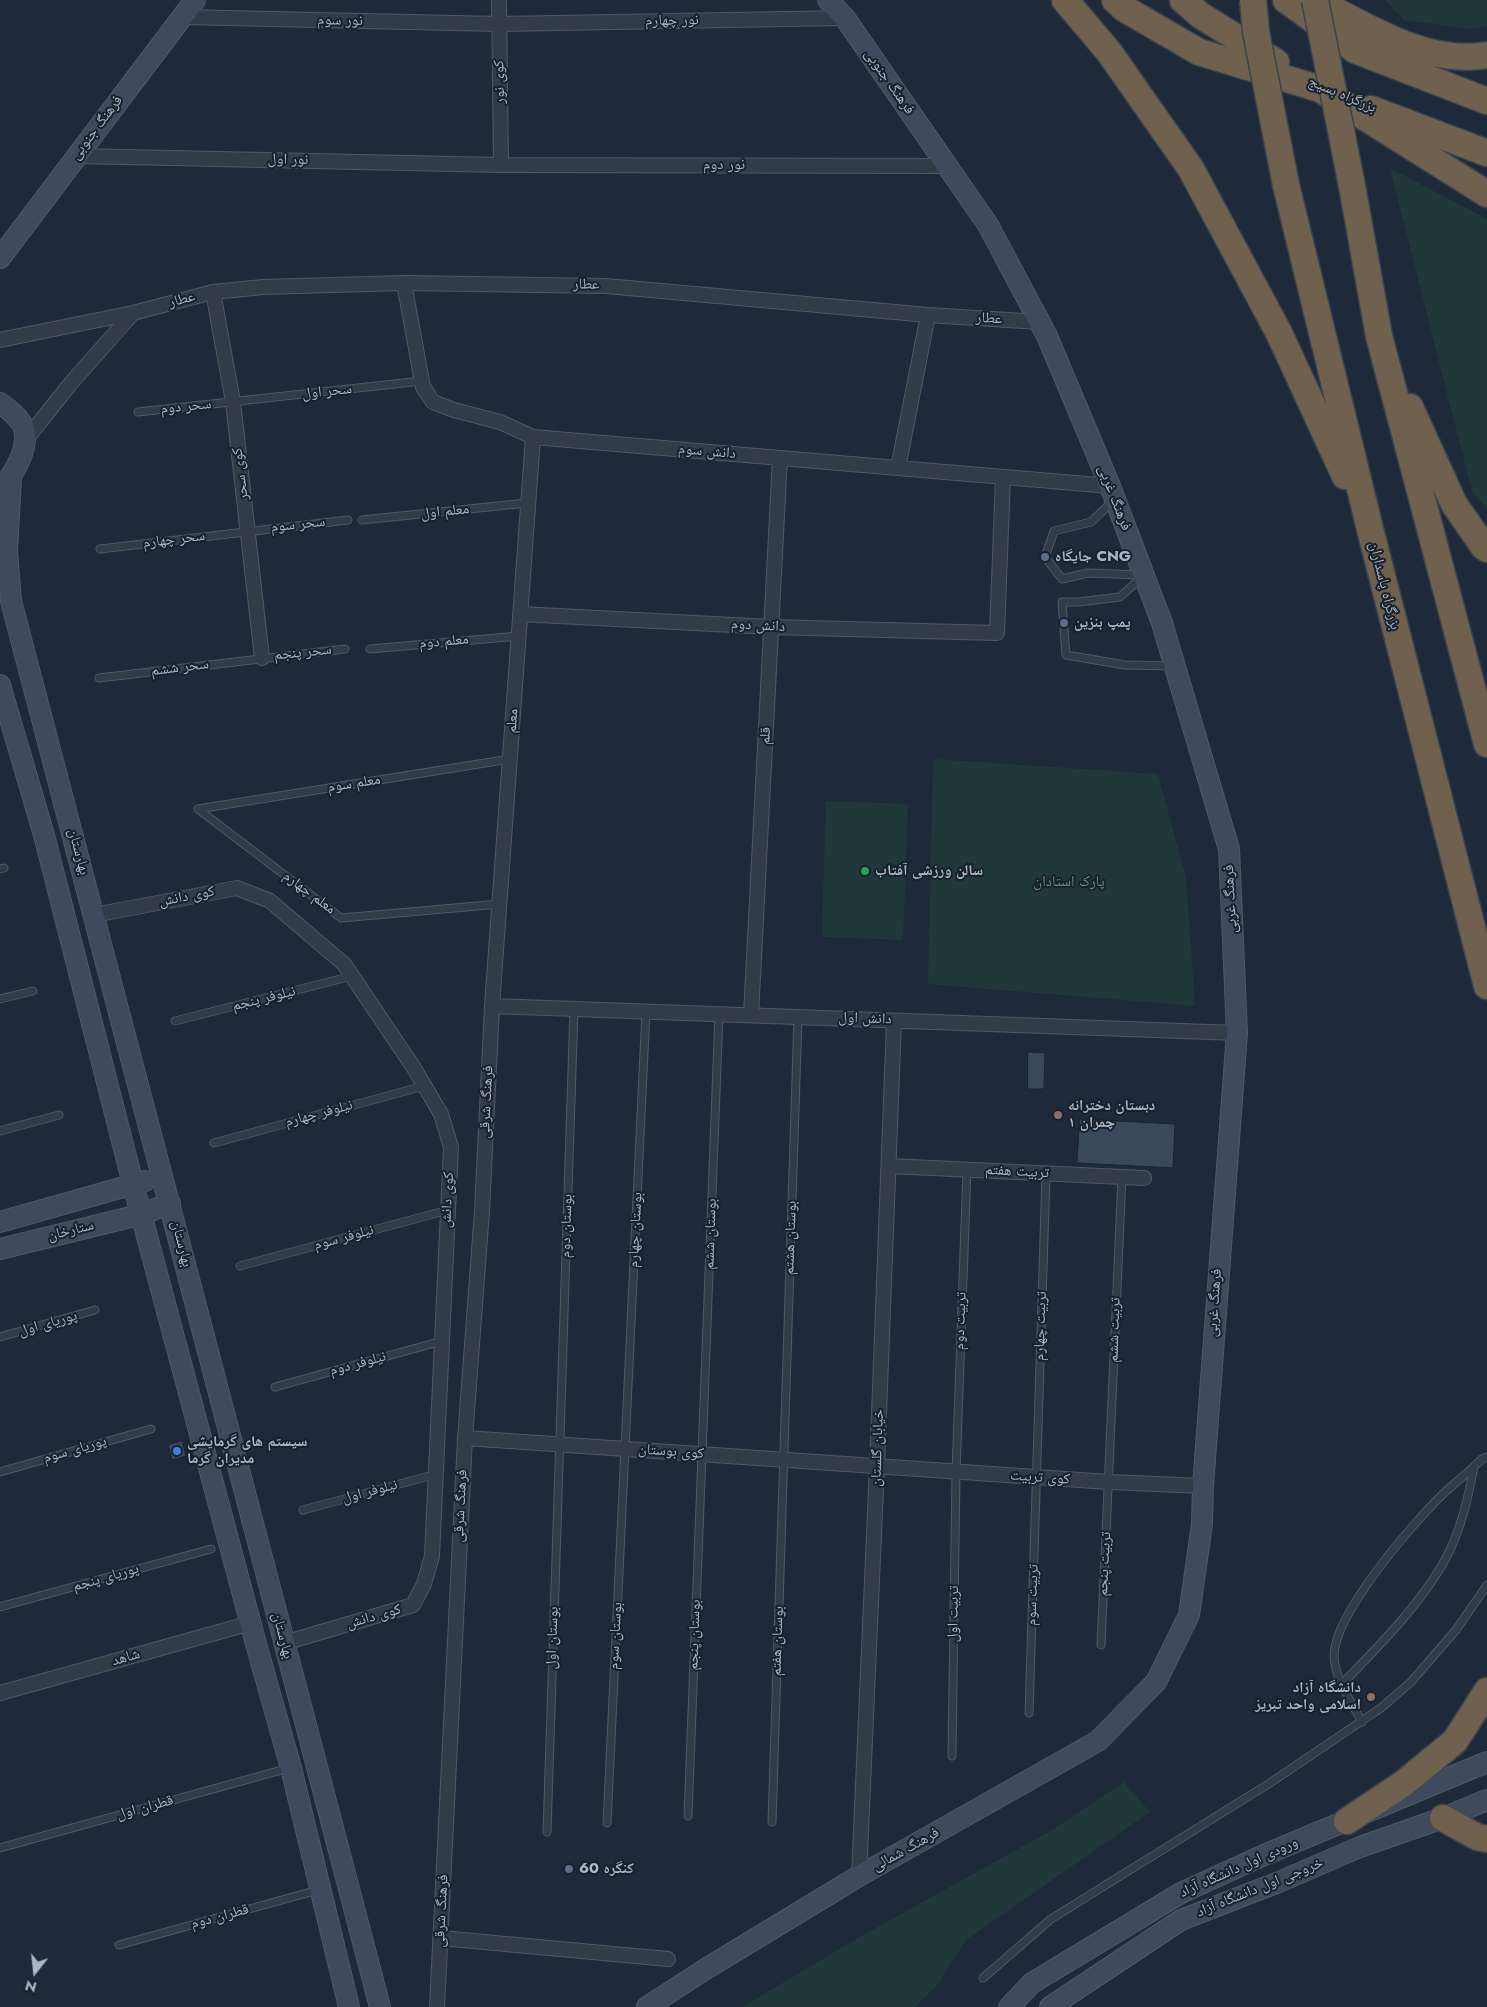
<!DOCTYPE html>
<meta charset="utf-8">
<style>
body{margin:0}
#map{position:relative;width:1487px;height:2007px;overflow:hidden;background:#1e2a39;font-family:Jost,sans-serif}
canvas{display:block}
.north{position:absolute;left:10px;top:1947px;width:50px;height:50px;-webkit-text-stroke:4px #17212d;paint-order:stroke;rotate:196deg;font-size:14px;font-weight:700;line-height:20px;text-align:center;color:#acb7c6}
.north::after{content:'';display:block;margin:auto;width:18px;height:22px;background:#acb7c6;clip-path:polygon(50% 0,100% 100%,50% 72%,0 100%)}
</style>
<div id="map">
<canvas width="1487" height="2007"></canvas>
<div class="north">N</div>
</div>
<script>
const ctx = document.querySelector('canvas').getContext('2d');
ctx.lineJoin = 'round';
function paint(path, color) { ctx.fillStyle = color; ctx.fill(path, 'evenodd'); }
function strokePath(path, color, width, dash) { ctx.strokeStyle = color; ctx.lineWidth = width; ctx.lineCap = dash ? 'butt' : 'round'; ctx.setLineDash(dash || []); ctx.stroke(path); }
function write(font, color, halo, rows, align = 'center') {
  ctx.font = font + ' Jost,"Noto Naskh Arabic",sans-serif'; ctx.lineWidth = 4; ctx.setLineDash([]); ctx.textBaseline = 'middle'; ctx.strokeStyle = halo; ctx.fillStyle = color; for (const [text, x, y, turn = 0] of rows) {
    ctx.save(); ctx.translate(x, y); ctx.rotate((+turn || 0) * Math.PI / 180); ctx.textAlign = isNaN(turn) ? turn : align; if (halo) ctx.strokeText(text, 0, 0); ctx.fillText(text, 0, 0); ctx.restore();
  }
}
const green = new Path2D(`
 M1385 0H1487V26L1470 29 1404 20Z
 M1390 168 1487 219V508L1472 492Z
 M933 759 1158 774 1186 878 1195 1006 928 984Z
 M826 801 908 804 903 940 822 937Z
 M1124 1782 1150 1812 966 1940 939 1983 915 2007H742L858 1938 1052 1830Z`);
const building = new Path2D(`
 M1028 1052 1045 1053 1044 1089H1028Z
 M1080 1119 1175 1124 1173 1168 1077 1163Z
 M182 1441 186 1456 172 1460 168 1445Z`);
const lane = new Path2D(`
 M138 412 422 381
 M1113 501 1091 522 1054 531 1045 557 1062 579 1088 573 1142 575
 M362 520 527 503
 M100 549 348 520
 M1142 577 1120 597 1079 602H1062L1066 655 1125 665 1173 666
 M370 649 519 636
 M99 678 345 649
 M198 809 341 918 500 904
 M198 809 510 759
 M0 869 4 868
 M0 999 33 991
 M175 1021 352 976
 M0 1131 59 1115
 M214 1143 424 1086
 M240 1266 448 1210
 M0 1337 95 1310
 M275 1387 442 1341
 M0 1472 151 1429
 M303 1510 437 1474
 M0 1607 211 1549
 M1101 1645 1122 1177
 M1341 1685C1377 1648 1421 1604 1446 1558 1461 1530 1468 1498 1474 1467
 M1029 1713 1046 1174
 M1362 1722C1352 1704 1334 1676 1334 1656 1334 1614 1413 1523 1443 1494 1456 1482 1470 1471 1482 1459L1487 1457
 M952 1756 956 1472 967 1170
 M688 1816 719 1014
 M772 1822 798 1017
 M607 1823 646 1011
 M547 1832 574 1009
 M0 1848 289 1768
 M119 1945 318 1890
 M983 1978 1051 1919 1270 1783 1381 1708 1411 1682 1456 1630 1487 1585`);
const street = new Path2D(`
 M499 0 501 165
 M182 17 499 24 845 18
 M76 156 501 165 947 166
 M404 283 423 387 433 402 454 410 500 422 533 437 1110 486
 M213 292 233 402 262 658
 M0 340 133 313 213 292 263 287 404 283 606 286 928 315 1040 322
 M24 442 71 383 133 313
 M898 468 928 315
 M520 614 771 627 997 633 1003 477
 M94 915 237 888 270 901 344 964 414 1068 441 1114 451 1147 432 1556 424 1584 413 1605 284 1643
 M492 1006 1237 1033
 M751 1015 780 458
 M889 1166 1144 1178
 M465 1438 1109 1482 1203 1486
 M0 1693 251 1623
 M859 1876 877 1466 894 1021
 M441 1938 668 1959
 M437 2007 465 1438 482 1211 492 1006 533 437`);
const secondary = new Path2D(`
 M0 258 195 0
 M0 403C8 409 21 418 24 429 29 448 15 472 3 486
 M11 478 7 551 11 601C135 1069 256 1539 380 2007
 M0 685 44 835 133 1184 258 1651 291 1768 349 2007
 M0 1222 145 1181
 M0 1249 143 1214 170 1203
 M647 2007 704 1970 859 1876 1098 1741 1156 1682 1189 1615 1202 1524 1203 1486 1237 1033 1229 849 1162 623 1110 486 1047 336 988 225 845 18 828 0
 M1009 2007 1032 1983 1181 1893 1264 1855 1487 1762
 M1050 2007 1181 1920 1279 1882 1360 1847 1443 1818 1487 1800`);
const highway = new Path2D(`
 M1065 0 1109 52 1191 169 1279 333 1345 476
 M1115 0 1125 9 1199 52 1320 89 1487 194
 M1183 0 1200 15 1276 62
 M1286 0 1355 50 1487 101
 M1315 0C1367 26 1426 66 1487 55
 M1371 109 1487 153
 M1286 185 1370 529 1487 986
 M1352 186 1379 336 1487 744
 M1410 407 1454 504 1484 547 1487 549
 M1443 1818 1477 1837 1487 1839
 M1347 1821 1404 1783 1455 1741 1487 1691`);
const highwayBridge = new Path2D(`
 M1253 0 1256 32 1286 185
 M1315 0 1352 186`);
const markers = [
 [1045,557,5,"#5c6f8a"],
 [1064,623,5,"#5c6f8a"],
 [865,871,5,"#2e9e5b"],
 [1058,1115,5,"#8d6e63"],
 [177,1451,5,"#3f7fe0"],
 [1371,1697,5,"#8d6e63"],
 [569,1869,5,"#5c6f8a"]
];
const streetNames = [
 ["نور سوم",340,21,1],
 ["نور چهارم",672,21,-1],
 ["کوی نور",500,82,-91],
 ["فرهنگ جنوبی",889,82,55],
 ["بزرگراه بسیج",1342,95,23],
 ["فرهنگ جنوبی",97,128,-53],
 ["نور اول",288,160,1],
 ["نور دوم",724,165],
 ["عطار",586,285,1],
 ["عطار",182,300,-15],
 ["عطار",989,319,4],
 ["سحر اول",327,392,-6],
 ["سحر دوم",186,407,-6],
 ["دانش سوم",707,452,5],
 ["کوی سحر",241,474,-97],
 ["فرهنگ غربی",1114,498,69],
 ["معلم اول",445,512,-6],
 ["سحر سوم",298,525,-6],
 ["سحر چهارم",174,540,-7],
 ["بزرگراه پاسداران",1384,586,76],
 ["دانش دوم",758,626,3],
 ["معلم دوم",444,642,-5],
 ["سحر پنجم",303,653,-6],
 ["سحر ششم",180,668,-7],
 ["معلم",513,721,-86],
 ["قلم",766,736,-87],
 ["معلم سوم",354,784,-9],
 ["بهارستان",78,852,75],
 ["معلم چهارم",309,893,37],
 ["کوی دانش",187,897,-11],
 ["فرهنگ غربی",1231,899,-93],
 ["نیلوفر پنجم",264,999,-14],
 ["دانش اول",865,1019,2],
 ["فرهنگ شرقی",487,1102,-87],
 ["نیلوفر چهارم",319,1114,-15],
 ["تربیت هفتم",1017,1172,3],
 ["کوی دانش",448,1200,-87],
 ["بوستان دوم",567,1226,-88],
 ["بوستان چهارم",636,1230,-87],
 ["ستارخان",71,1231,-14],
 ["بوستان ششم",711,1234,-88],
 ["نیلوفر سوم",344,1238,-15],
 ["بوستان هشتم",791,1238,-88],
 ["بهارستان",181,1244,76],
 ["فرهنگ غربی",1215,1303,-86],
 ["تربیت دوم",961,1321,-88],
 ["پوریای اول",48,1324,-16],
 ["تربیت چهارم",1041,1326,-88],
 ["تربیت ششم",1115,1330,-88],
 ["نیلوفر دوم",358,1364,-15],
 ["خیابان گلستان",878,1448,-88],
 ["پوریای سوم",75,1450,-16],
 ["کوی بوستان",671,1452,4],
 ["کوی تربیت",1040,1478,4],
 ["نیلوفر اول",370,1492,-15],
 ["فرهنگ شرقی",461,1506,-87],
 ["تربیت پنجم",1105,1564,-87],
 ["پوریای پنجم",106,1578,-16],
 ["تربیت سوم",1033,1595,-88],
 ["تربیت اول",954,1614,-89],
 ["کوی دانش",374,1617,-16],
 ["بوستان پنجم",695,1635,-88],
 ["بهارستان",282,1636,75],
 ["بوستان سوم",616,1636,-87],
 ["بوستان اول",553,1638,-88],
 ["بوستان هفتم",778,1641,-88],
 ["شاهد",126,1658,-16],
 ["قطران اول",145,1808,-15],
 ["فرهنگ شمالی",906,1850,-29],
 ["ورودی اول دانشگاه آزاد",1239,1868,-24],
 ["خروجی اول دانشگاه آزاد",1260,1888,-22],
 ["فرهنگ شرقی",442,1911,-87],
 ["قطران دوم",220,1917,-15]
];
const poiNames = [
 ["جایگاه CNG",1055,557],
 ["پمپ بنزین",1074,623],
 ["سالن ورزشی آفتاب",875,871],
 ["دبستان دخترانه",1068,1106],
 ["چمران ۱",1068,1123],
 ["سیستم های گرمایشی",187,1442],
 ["مدیران گرما",187,1459],
 ["دانشگاه آزاد",1361,1688,"right"],
 ["اسلامی واحد تبریز",1361,1705,"right"],
 ["کنگره 60",579,1869]
];
const parkNames = [
 ["پارک استادان",1069,882]
];
paint(green, '#20383a');
paint(building, '#3a4959');
strokePath(building, '#19232f', 1);
strokePath(lane, '#4f5a67', 9);
strokePath(street, '#4f5a67', 16);
strokePath(secondary, '#4f5a67', 22);
strokePath(highway, '#394450', 29);
strokePath(lane, '#323c49', 7);
strokePath(street, '#323c49', 14);
strokePath(secondary, '#3f4b5c', 20);
strokePath(highway, '#70614e', 26);
strokePath(highwayBridge, '#394450', 29, []);
strokePath(highwayBridge, '#70614e', 26);
for (const [x, y, r, color] of markers) { const dot = new Path2D(); dot.arc(x, y, r, 0, 2 * Math.PI); ctx.fillStyle = color; ctx.fill(dot); strokePath(dot, '#17212d', 2); }
write('15px', '#acb7c6', '#17212d', streetNames);
write('bold 15px', '#acb7c6', '#17212d', poiNames, 'left');
write('15px', '#62986c', '#17212d', parkNames);
</script>
